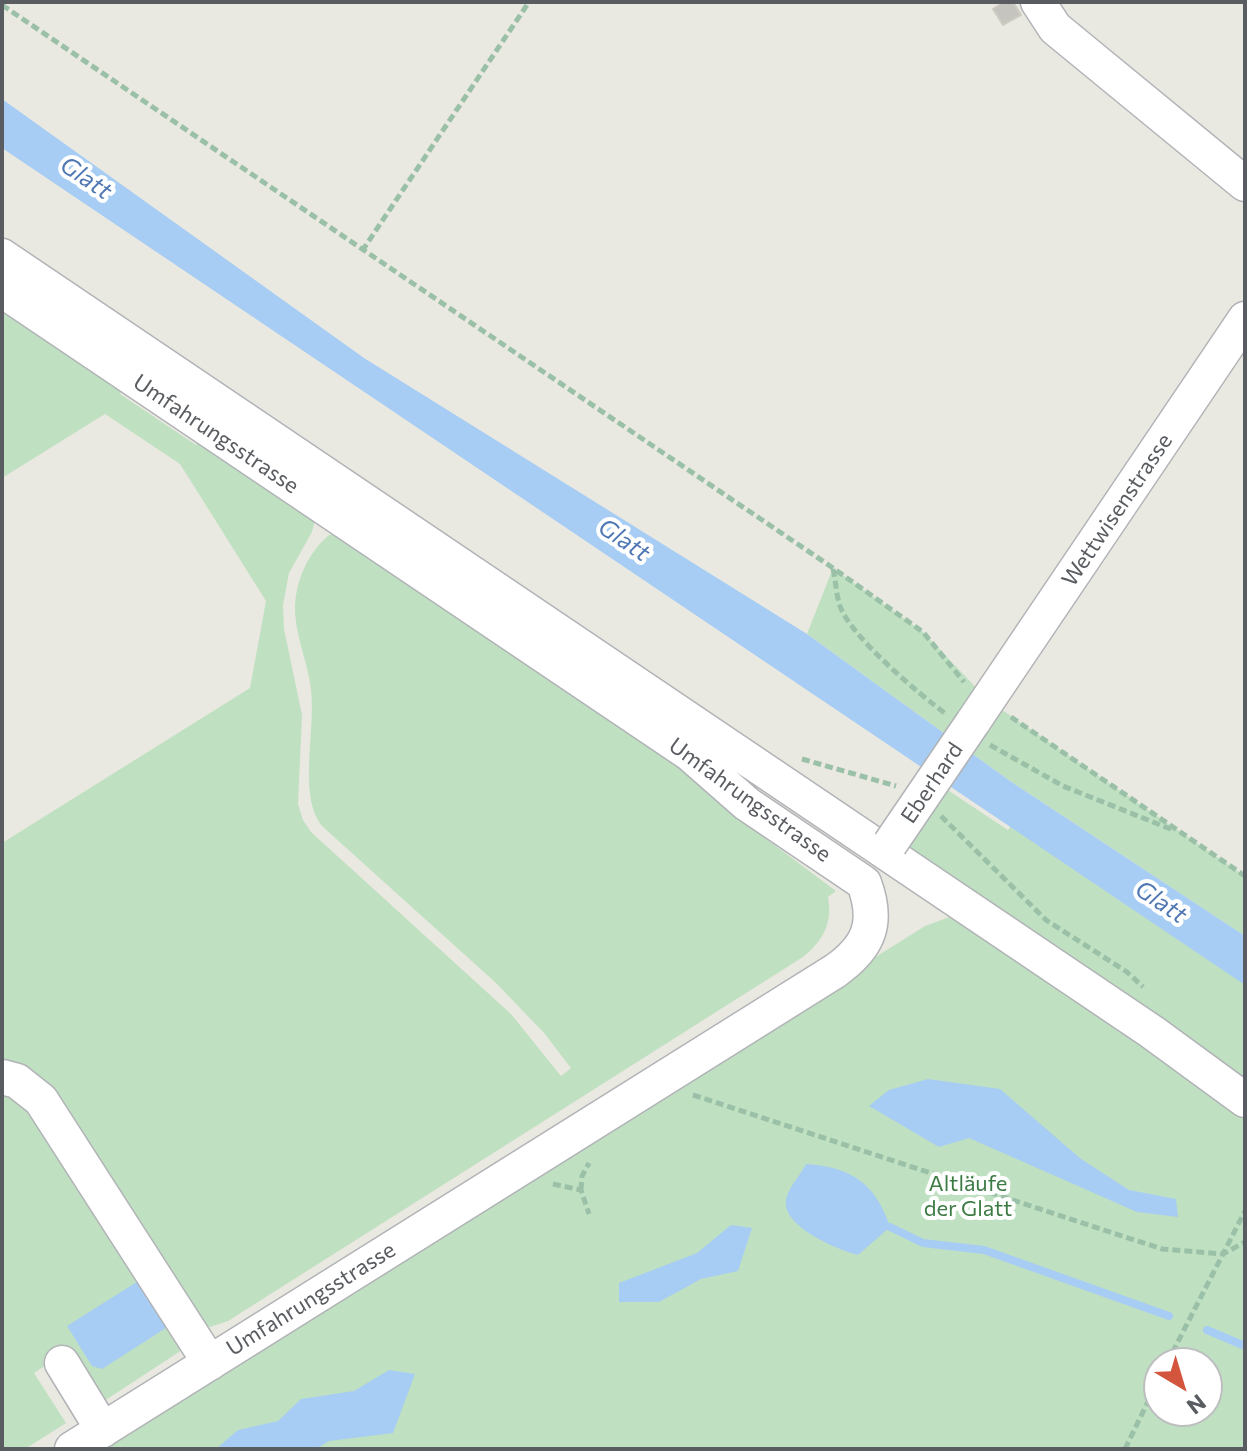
<!DOCTYPE html>
<meta charset="utf-8">
<style>
body{margin:0}
#map{position:relative;width:1247px;height:1451px;overflow:hidden;background:#eae9e1;font-family:Commissioner,sans-serif}
canvas{display:block}
.frame{position:absolute;inset:0;border:4px solid #595c60;pointer-events:none}
.north{position:absolute;left:1143px;top:1347px;width:80px;height:80px;box-sizing:border-box;background:#fff;border:2px solid #bdbebf;border-radius:50%;rotate:142deg;font-size:22px;font-weight:700;line-height:32px;text-align:center;color:#595c60}
.north::after{content:'';display:block;margin:auto;width:28px;height:36px;background:#d4553e;clip-path:polygon(50% 0,100% 100%,50% 72%,0 100%)}
</style>
<div id="map">
<canvas width="1247" height="1451"></canvas>
<div class="frame"></div>
<div class="north">N</div>
</div>
<script>
const ctx = document.querySelector('canvas').getContext('2d');
ctx.lineJoin = 'round';
function paint(path, color) { ctx.fillStyle = color; ctx.fill(path, 'evenodd'); }
function strokePath(path, color, width, dash) { ctx.strokeStyle = color; ctx.lineWidth = width; ctx.lineCap = dash ? 'butt' : 'round'; ctx.setLineDash(dash || []); ctx.stroke(path); }
function write(font, color, halo, rows, align = 'center') {
  ctx.font = font + ' Commissioner,sans-serif'; ctx.lineWidth = 8; ctx.setLineDash([]); ctx.textBaseline = 'middle'; ctx.strokeStyle = halo; ctx.fillStyle = color; for (const [text, x, y, turn = 0] of rows) {
    ctx.save(); ctx.translate(x, y); ctx.rotate((+turn || 0) * Math.PI / 180); ctx.textAlign = isNaN(turn) ? turn : align; if (halo) ctx.strokeText(text, 0, 0); ctx.fillText(text, 0, 0); ctx.restore();
  }
}
const green = new Path2D(`
 M2 302 124 386 120 394 196 445 202 438 315 520 312 532 289 573 283 605 284 629 302 715 298 804 303 820 311 832 511 1014 561 1076 571 1068 544 1033 496 983 323 827C296 796 318 725 310 683 306 657 294 632 295 605 297 578 308 553 329 535L335 533 683 763 737 817 836 891 828 897C833 923 823 941 803 957L228 1321 210 1327 201 1325 2 1072V843L250 688 266 601 180 464 105 414 2 478Z
 M833 568 923 632 989 701 1245 876V936L1010 781 807 634Z
 M943 787 1008 830 1010 827 1245 958V1449H90L925 926 963 912 894 853ZM1159 1363H1207V1411H1159Z
 M2 1085 17 1091 182 1350 95 1407 62 1355 34 1373 66 1423 25 1449H2Z`);
const water = new Path2D(`
 M2 99 364 358 807 634 1010 781 1245 936V985L2 148Z
 M928 1079 1000 1089 1081 1159 1129 1190 1176 1199 1178 1217 1137 1212 969 1138 939 1147 869 1106 889 1090Z
 M806 1164C852 1167 876 1184 890 1227L858 1255C839 1250 776 1225 787 1196 790 1186 801 1174 806 1164Z
 M731 1225 752 1228 738 1271 701 1279 659 1302H619V1283L697 1253Z
 M140 1280 169 1326 102 1369 92 1366 67 1326Z
 M389 1370 415 1374 393 1433 329 1441 316 1449H216L238 1430 278 1421 301 1399 354 1391Z`);
const stream = new Path2D(`
 M890 1227 923 1243 984 1250 1169 1316
 M1207 1330 1245 1346`);
const building = new Path2D(`
 M1004 2H1013L1021 15 1003 25 993 9Z`);
const path = new Path2D(`
 M2 5 833 568 923 632 964 682
 M362 251 529 2
 M833 569C836 581 836 595 840 606 851 637 919 694 946 714
 M1011 717 1245 876
 M990 745 1063 786 1173 830
 M802 759 896 786
 M941 816 1046 920 1127 972 1143 987
 M693 1095 1162 1249 1223 1254 1245 1211
 M553 1184 581 1190 589 1214
 M581 1190 582 1176 589 1163
 M1167 1363 1223 1254 1245 1242
 M1125 1449 1159 1379`);
const minor = new Path2D(`
 M1038 2 1055 28 1245 184
 M2 256 1152 1032 1245 1100
 M2 290 690 754 747 804 864 883C879 923 869 947 835 971L72 1449
 M973 722 1245 319
 M2 1077 17 1081 41 1100 210 1363
 M62 1363 103 1430`);
const minorBridge = new Path2D(`
 M890 844 973 722`);
const streetNames = [
 ["Umfahrungsstrasse",216,434,34],
 ["Wettwisenstrasse",1117,510,-56],
 ["Eberhard",932,783,-56],
 ["Umfahrungsstrasse",750,800,36],
 ["Umfahrungsstrasse",311,1299,-32]
];
const parkNames = [
 ["Altläufe",968,1184],
 ["der Glatt",968,1209]
];
const waterNames = [
 ["Glatt",86,178,34],
 ["Glatt",624,540,34],
 ["Glatt",1161,902,34]
];
paint(green, '#c0e0c2');
paint(water, '#a7cdf4');
strokePath(stream, '#a7cdf4', 8);
paint(building, '#c6c4be');
strokePath(building, '#cecbc0', 2);
strokePath(minor, '#b1b3b7', 37);
strokePath(path, '#9ac0a7', 5, [8, 4]);
strokePath(minor, '#fff', 34);
strokePath(minorBridge, '#b1b3b7', 37, []);
strokePath(minorBridge, '#fff', 34);
write('22px', '#595c60', '#fff', streetNames);
write('22px', '#3d7b45', '#fff', parkNames);
write('italic 24px', '#4e77b3', '#fff', waterNames);
</script>
